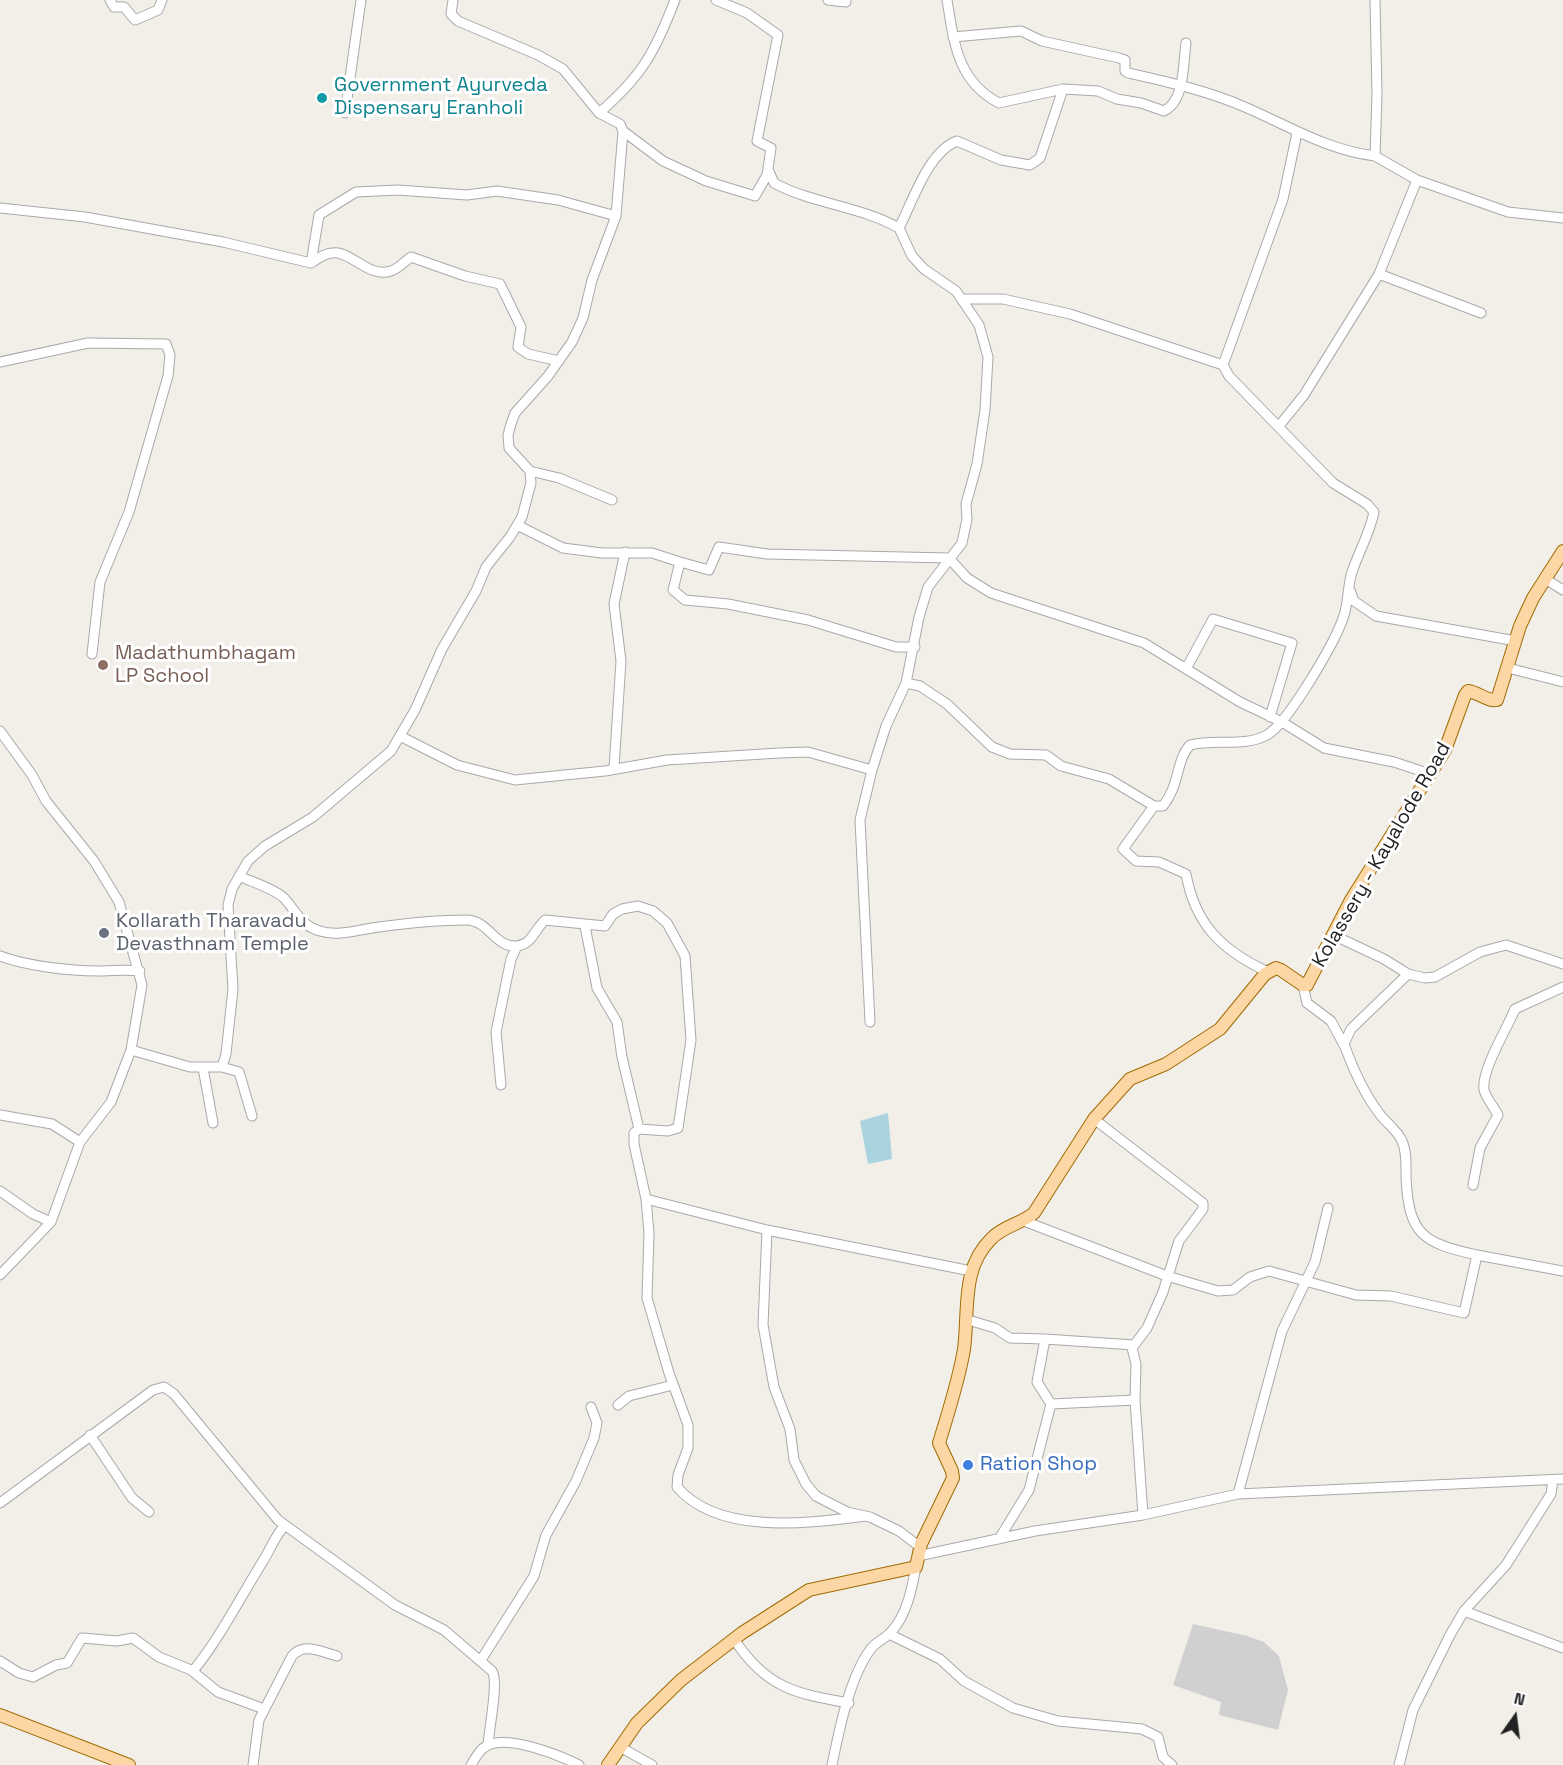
<!DOCTYPE html>
<style>
body{margin:0}
#map{position:relative;width:1563px;height:1765px;overflow:hidden;background:#f2efe9;font-family:"Space Grotesk",sans-serif}
canvas{display:block}
.north{position:absolute;left:1485px;top:1687px;width:60px;height:60px;-webkit-text-stroke:4px #fff;paint-order:stroke;rotate:14deg;font-size:16px;font-weight:700;line-height:24px;text-align:center;color:#222}
.north::after{content:'';display:block;margin:auto;width:21px;height:27px;background:#222;clip-path:polygon(50% 0,100% 100%,50% 72%,0 100%)}
</style>
<div id="map">
<canvas width="1563" height="1765"></canvas>
<div class="north">N</div>
</div>
<script>
const ctx = document.querySelector('canvas').getContext('2d');
ctx.lineJoin = 'round';
function paint(path, color) { ctx.fillStyle = color; ctx.fill(path, 'evenodd'); }
function strokePath(path, color, width, dash) { ctx.strokeStyle = color; ctx.lineWidth = width; ctx.lineCap = dash ? 'butt' : 'round'; ctx.setLineDash(dash || []); ctx.stroke(path); }
function write(font, color, halo, rows, align = 'center') {
  ctx.font = font + ' "Space Grotesk",sans-serif'; ctx.lineWidth = 6; ctx.setLineDash([]); ctx.textBaseline = 'middle'; ctx.strokeStyle = halo; ctx.fillStyle = color; for (const [text, x, y, turn = 0] of rows) {
    ctx.save(); ctx.translate(x, y); ctx.rotate((+turn || 0) * Math.PI / 180); ctx.textAlign = isNaN(turn) ? turn : align; if (halo) ctx.strokeText(text, 0, 0); ctx.fillText(text, 0, 0); ctx.restore();
  }
}
const religious = new Path2D(`
 M1193 1624 1247 1636 1264 1642 1279 1656 1288 1690 1278 1730 1219 1715 1221 1702 1173 1685Z`);
const water = new Path2D(`
 M888 1113 892 1159 868 1164 860 1121Z`);
const minor = new Path2D(`
 M110 0 114 7H124L135 20 158 10 162 0
 M453 0 451 14 458 21 538 55 563 69 599 113
 M828 0 846 2
 M947 0C954 42 957 81 999 103L1063 89 1098 91 1117 99 1141 103 1164 111C1185 101 1183 64 1186 43
 M1375 0 1377 94 1375 156 1417 180 1508 212 1563 218
 M953 37 1021 31 1042 41 1119 58 1125 60V71L1128 73C1168 82 1209 91 1247 108 1291 127 1327 150 1375 156
 M345 113 361 0
 M623 131 663 161 706 181 755 196 767 175 771 148 757 141 778 35 747 13 716 0
 M768 169 774 183C813 204 860 206 899 228L912 256 924 269 956 291 979 325 988 357 985 410 977 464 966 504 967 519 962 543 928 587 919 617 906 683 886 726 872 770 860 820 870 1022
 M0 208 85 217 223 242 311 263C318 258 328 251 338 253 355 256 371 278 391 271 398 269 405 261 411 257L465 276 500 284 521 327 518 347 528 354 559 361
 M899 228C913 201 928 152 957 141L1001 160 1030 165 1040 158 1063 89
 M311 263 319 215 356 192 398 190 467 195 497 191 558 200 616 216
 M1379 274 1481 313
 M0 362 88 343 166 344 170 355 168 376 129 512 100 582 92 654
 M1223 365 1283 199 1297 133
 M1279 426 1304 395 1379 274 1417 180
 M530 471 559 478 612 500
 M517 525 563 548 602 553H652L680 562
 M1547 580 1563 590
 M1350 590 1354 601 1376 616 1516 641
 M915 647H896L808 620 728 604 685 600 673 590 680 562 709 570 719 547 767 554 949 558 967 578 991 593 1144 643 1240 702 1282 722 1324 748 1394 762 1430 774
 M1187 667 1213 619 1292 643 1270 717
 M1508 668 1563 682
 M906 683 920 686 947 704 992 747 1010 754 1046 755 1061 766 1109 779 1154 806H1163C1180 785 1176 760 1190 745 1215 738 1243 748 1267 735 1288 723 1333 645 1342 621 1349 605 1347 587 1352 572 1359 551 1370 533 1374 512L1367 504 1333 483 1229 376 1223 365 1070 314 1003 299H961
 M0 731 32 775 46 801 94 861 119 902 142 985 131 1050 111 1102 80 1142 51 1222 0 1275
 M400 736 457 765 515 780 605 771 667 760 779 753 808 752 872 770
 M614 768 621 661 614 604 625 552
 M1154 806 1123 849 1136 861 1159 862 1186 874C1195 924 1221 950 1268 972
 M239 876C252 882 273 888 284 898 297 912 300 925 320 931 339 937 361 929 379 927 408 923 438 920 466 920 489 920 494 947 516 946 532 945 535 929 545 920L605 926 613 914 622 909 638 906 653 911 667 923 685 956 691 1040 678 1128 668 1131 639 1129 634 1133V1144L646 1199 767 1230 971 1271
 M585 926 597 988 617 1022 622 1057 639 1129
 M1333 935 1384 959 1408 974 1425 978 1435 977 1480 952 1506 945 1563 964
 M0 956C26 966 70 971 98 971 113 971 126 969 140 971
 M1408 974 1351 1029 1344 1044C1353 1069 1363 1092 1379 1113 1385 1122 1398 1131 1402 1141 1407 1152 1406 1166 1406 1178 1409 1235 1423 1243 1477 1255
 M1303 985 1307 1003 1331 1021 1345 1047
 M131 1050 190 1067H222L226 1054 233 989 228 905 232 889 248 861 265 846 313 817 391 751 415 710 442 649 476 591 486 567 510 537 522 517 531 483 530 471 509 448 508 435 511 424 515 413 548 376 572 342 583 318 592 280 616 216 623 131 620 124 599 113C642 76 655 52 675 0
 M222 1067 239 1072 252 1116
 M203 1068 213 1123
 M501 1085 496 1032 511 959 517 946
 M0 1115 52 1124 80 1142
 M1094 1119 1203 1203V1209L1179 1241 1163 1292 1147 1328 1132 1348 1136 1364 1135 1400 1143 1515
 M1473 1185 1480 1148 1498 1115C1494 1107 1486 1098 1484 1090 1481 1070 1507 1029 1515 1009L1563 987
 M0 1191 33 1214 51 1222
 M646 1199 649 1233 647 1298 669 1373 688 1425V1448L678 1475 677 1487C719 1536 809 1523 866 1516
 M1024 1221 1167 1276 1218 1291 1233 1290 1250 1277 1269 1271 1356 1295 1391 1296 1464 1313 1477 1255 1563 1271
 M767 1230 763 1325 774 1387 790 1429 794 1460 806 1484 816 1496 847 1512 870 1517 899 1531 920 1547
 M965 1319 995 1328 1010 1338 1045 1339
 M1051 1404 1037 1382 1045 1339 1134 1345
 M618 1405 629 1396 673 1385
 M90 1435 132 1498 149 1512
 M1238 1494 1282 1331 1315 1262 1328 1208
 M0 1503 153 1390 164 1387 174 1394 278 1520 395 1605 444 1630 492 1671C499 1681 489 1728 488 1745
 M999 1539 1029 1490 1051 1404 1135 1400
 M918 1556 1035 1531 1143 1515 1238 1494 1563 1479
 M1464 1611 1563 1648
 M889 1634 940 1659 964 1681 1013 1708 1058 1721 1142 1729 1158 1737 1163 1757 1172 1765
 M734 1639C765 1687 795 1694 849 1703
 M481 1660 534 1576 546 1535 576 1481 594 1438 597 1423 591 1407
 M0 1661 19 1673 33 1677 56 1665 67 1663 82 1638 117 1641 133 1638 159 1657 191 1670 218 1692 264 1709
 M193 1671C220 1638 240 1598 263 1561 271 1548 275 1536 285 1525
 M620 1747 652 1765
 M253 1765 259 1720 292 1656C304 1642 321 1652 337 1656
 M471 1765C475 1759 479 1750 485 1747 505 1733 559 1755 579 1765
 M832 1765C839 1731 849 1679 870 1650 875 1642 885 1639 891 1632 907 1615 912 1588 916 1567
 M1399 1765 1413 1710 1450 1635 1464 1611 1506 1565 1551 1494 1553 1480`);
const major = new Path2D(`
 M0 1715 129 1765
 M608 1765 637 1723 681 1680 742 1633 809 1590 916 1567 921 1544 953 1478 952 1471 939 1443C948 1413 959 1380 964 1349 969 1311 961 1268 991 1239 1003 1226 1021 1224 1034 1213L1094 1119 1130 1079 1166 1064 1220 1029 1265 974 1276 968 1281 970 1303 985H1307L1351 900 1445 750 1465 695 1468 691C1478 692 1488 702 1497 700L1520 626 1533 598 1563 551`);
const markers = [
 [322,98,6,"#0f9aa8"],
 [103,665,6,"#8d6e63"],
 [104,933,6,"#6b7280"],
 [968,1465,6,"#3f7fe0"]
];
const cultureNames = [
 ["Government Ayurveda",334,86],
 ["Dispensary Eranholi",334,109]
];
const educationNames = [
 ["Madathumbhagam",115,654],
 ["LP School",115,677]
];
const streetNames = [
 ["Kolassery - Kayalode Road",1382,855,-60]
];
const worshipNames = [
 ["Kollarath Tharavadu",116,922],
 ["Devasthnam Temple",116,945]
];
const shopNames = [
 ["Ration Shop",980,1465]
];
paint(religious, '#d0d0d0');
paint(water, '#aad3df');
strokePath(minor, '#a9a9a9', 11);
strokePath(major, '#a06b00', 14);
strokePath(minor, '#fff', 9);
strokePath(major, '#fcd6a4', 12);
for (const [x, y, r, color] of markers) { const dot = new Path2D(); dot.arc(x, y, r, 0, 2 * Math.PI); ctx.fillStyle = color; ctx.fill(dot); strokePath(dot, '#fff', 2); }
write('20px', '#0d838f', '#fff', cultureNames, 'left');
write('20px', '#785e54', '#fff', educationNames, 'left');
write('20px', '#222', '#fff', streetNames);
write('20px', '#5b616d', '#fff', worshipNames, 'left');
write('20px', '#366cbe', '#fff', shopNames, 'left');
</script>
